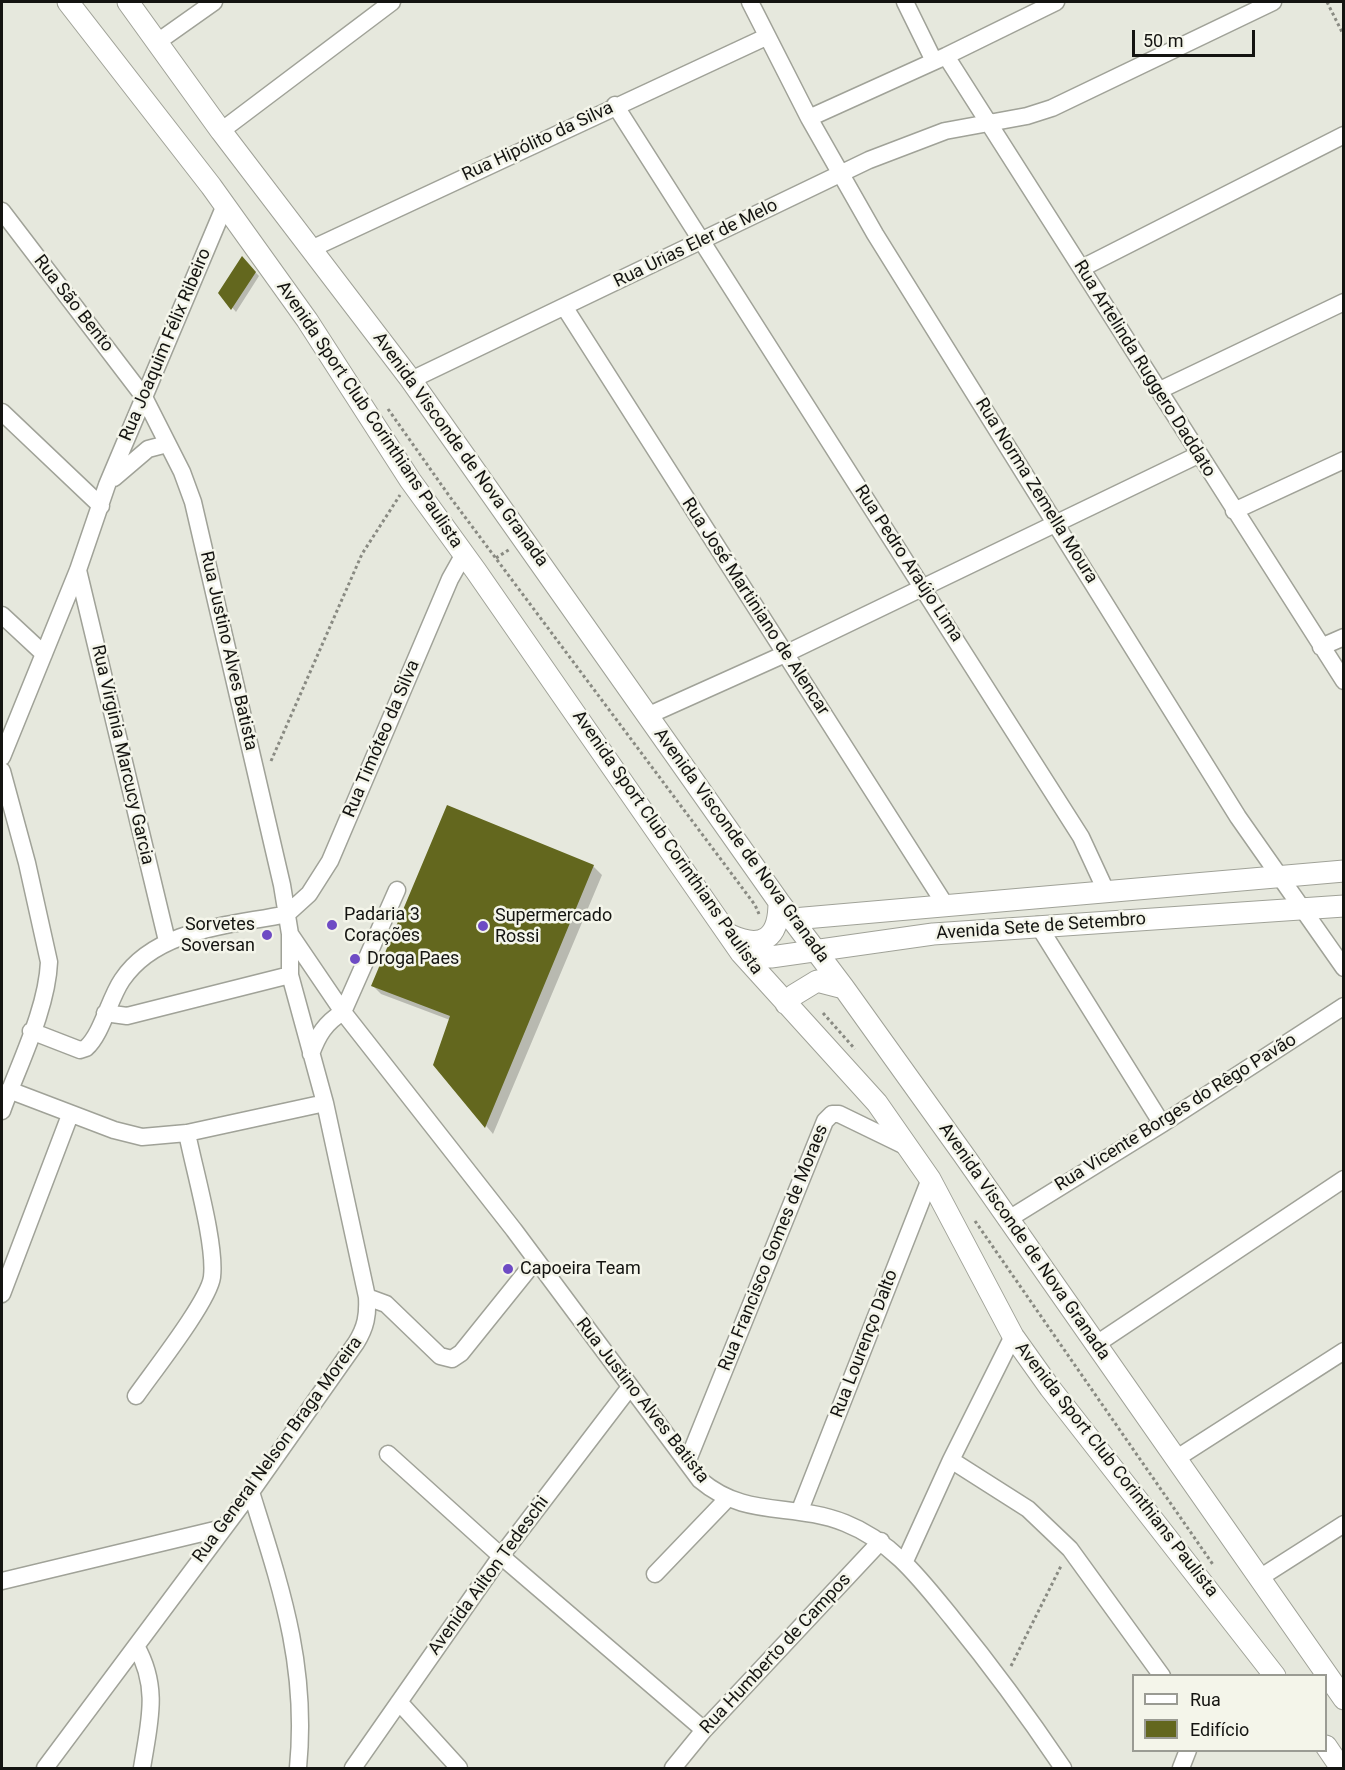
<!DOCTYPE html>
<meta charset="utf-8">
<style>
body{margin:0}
#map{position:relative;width:1345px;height:1770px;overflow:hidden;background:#e6e8dd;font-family:Roboto,sans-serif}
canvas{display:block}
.frame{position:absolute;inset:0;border:3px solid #141411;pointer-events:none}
.legend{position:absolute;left:1132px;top:1674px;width:195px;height:78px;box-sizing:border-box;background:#f4f5ea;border:2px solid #9a9b93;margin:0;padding:8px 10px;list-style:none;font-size:18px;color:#141411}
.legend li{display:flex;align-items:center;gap:12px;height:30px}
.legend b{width:30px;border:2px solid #9a9b93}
.scale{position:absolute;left:1132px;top:30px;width:123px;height:27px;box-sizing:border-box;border:3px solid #141411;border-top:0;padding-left:8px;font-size:18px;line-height:21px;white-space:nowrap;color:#141411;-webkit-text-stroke:4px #f4f5ea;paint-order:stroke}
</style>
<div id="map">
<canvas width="1345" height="1770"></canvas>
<div class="frame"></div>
<ul class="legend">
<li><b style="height:8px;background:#fff"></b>Rua</li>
<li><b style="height:16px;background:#63671e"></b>Edifício</li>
</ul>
<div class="scale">50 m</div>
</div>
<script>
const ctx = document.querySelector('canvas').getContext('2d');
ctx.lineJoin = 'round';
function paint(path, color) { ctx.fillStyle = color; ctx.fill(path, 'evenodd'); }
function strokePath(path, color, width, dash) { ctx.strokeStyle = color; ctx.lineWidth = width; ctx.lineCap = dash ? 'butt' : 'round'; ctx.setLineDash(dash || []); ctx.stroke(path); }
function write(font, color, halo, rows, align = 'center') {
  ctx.font = font + ' Roboto,sans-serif'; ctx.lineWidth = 5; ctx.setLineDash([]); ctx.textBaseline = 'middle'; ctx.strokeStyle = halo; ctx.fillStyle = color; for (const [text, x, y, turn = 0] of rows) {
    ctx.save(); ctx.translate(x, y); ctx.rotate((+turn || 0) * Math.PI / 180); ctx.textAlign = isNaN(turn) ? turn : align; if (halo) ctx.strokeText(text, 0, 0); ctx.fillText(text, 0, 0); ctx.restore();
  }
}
const shadow = new Path2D(`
 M242 258 259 276 236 312 220 293Z
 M448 806 593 866 602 875 493 1134 434 1064 450 1020 381 994 373 986Z`);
const building = new Path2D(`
 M242 256 256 272 231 310 218 293Z
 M447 805 594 865 485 1128 433 1065 450 1016 371 986Z`);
const path = new Path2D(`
 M1327 2 1344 36
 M388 409 450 497 755 905 759 914
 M496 558 510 549
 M271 761 362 554 400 495
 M823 1013 855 1049
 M975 1221 1214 1566
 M1011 1666 1062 1564`);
const minor = new Path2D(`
 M750 2 809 118 875 234 1238 817 1344 968
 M905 2 934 61
 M156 43 214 2
 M946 56 1344 681
 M615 105 1081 837 1106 891
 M809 118 946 56 1056 2
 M221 131 392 2
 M2 211 144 397 182 472 193 502 282 885 290 934V975L325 1103 367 1297C368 1315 366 1327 356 1343L251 1492 45 1768
 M311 249 766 37
 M1082 268 1344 135
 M565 308 946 906
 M411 380 869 160 945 131 1027 116 1052 108 1273 2
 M1160 390 1344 302
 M2 412 101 506
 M114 478 148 449 167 444
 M1234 511 1344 460
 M78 570 167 941
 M2 615 44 654
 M1321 647 1344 637
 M647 716 785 654 1198 455
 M2 757 78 570 107 485 225 205
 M2 771 27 863 49 962C47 1010 18 1066 2 1111
 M287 914 309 894 330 861 450 579 464 554
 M1038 925 1162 1124
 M290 934 343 1012 514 1230 700 1480C746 1519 792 1502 845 1523 893 1542 921 1580 952 1618 992 1667 1028 1716 1063 1768
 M105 1013 127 1016 290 975
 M31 1031 80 1050 86 1048C102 1034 109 999 122 980 157 928 230 926 287 914
 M311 1054C318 1035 325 1023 343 1012L397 890
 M9 1090 114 1130 142 1137 187 1133 325 1103
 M1007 1220 1162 1124 1344 1006
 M2 1294 70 1115
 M367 1297 386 1304 440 1356 452 1359 461 1353 535 1261
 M1095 1345 1344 1179
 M136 1396C152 1373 209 1301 212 1277 216 1244 194 1169 187 1133
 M388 1454 501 1556 704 1730
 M1177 1458 1344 1351
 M688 1460 825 1121 832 1114H839L907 1147
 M951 1460 1028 1509 1070 1549 1162 1676
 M251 1492C281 1588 308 1665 298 1768
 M800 1510 930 1179
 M905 1561 951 1460 1013 1336
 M655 1574 727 1499
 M1261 1577 1344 1524
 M2 1581 223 1528
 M136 1646C160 1688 149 1723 142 1768
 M399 1702 459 1768
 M353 1768 501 1556 630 1387
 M673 1768 704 1730 881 1541
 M1181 1768 1188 1750`);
const major = new Path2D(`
 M68 2 211 186 307 320 410 480 476 571 741 953 877 1103 930 1179 1013 1336 1050 1388 1275 1676
 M128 2 221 131 411 380 779 902 844 988 963 1154 1344 1699
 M793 919 1344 871
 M730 935C763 950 779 938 779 902
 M741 953 771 957 933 934 1344 906
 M786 1004 794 995 817 981 844 988
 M1326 1746 1341 1768`);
const markers = [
 [332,925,6,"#6e4bc4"],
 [483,926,6,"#6e4bc4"],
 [267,935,6,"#6e4bc4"],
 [355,959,6,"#6e4bc4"],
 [508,1269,6,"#6e4bc4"]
];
const streetNames = [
 ["Rua Hipólito da Silva",538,142,-25],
 ["Rua Urias Eler de Melo",696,244,-26],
 ["Rua São Bento",73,304,52],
 ["Rua Joaquim Félix Ribeiro",166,345,-67],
 ["Rua Artelinda Ruggero Daddato",1144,369,58],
 ["Avenida Sport Club Corinthians Paulista",369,415,56],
 ["Avenida Visconde de Nova Granada",460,450,54],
 ["Rua Norma Zemella Moura",1036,491,58],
 ["Rua Pedro Araújo Lima",908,564,57],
 ["Rua José Martiniano de Alencar",755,607,57],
 ["Rua Justino Alves Batista",228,651,77],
 ["Rua Timóteo da Silva",382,739,-67],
 ["Rua Virginia Marcucy Garcia",122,755,77],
 ["Avenida Sport Club Corinthians Paulista",667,843,55],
 ["Avenida Visconde de Nova Granada",741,846,54],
 ["Avenida Sete de Setembro",1041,927,-4],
 ["Rua Vicente Borges do Rêgo Pavão",1176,1113,-32],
 ["Avenida Visconde de Nova Granada",1024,1242,55],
 ["Rua Francisco Gomes de Moraes",774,1248,-68],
 ["Rua Lourenço Dalto",865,1344,-69],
 ["Rua Justino Alves Batista",642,1401,52],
 ["Rua General Nelson Braga Moreira",278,1450,-54],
 ["Avenida Sport Club Corinthians Paulista",1116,1470,52],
 ["Avenida Ailton Tedeschi",489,1576,-54],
 ["Rua Humberto de Campos",776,1654,-47]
];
const poiNames = [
 ["Padaria 3",344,915],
 ["Corações",344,936],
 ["Supermercado",495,916],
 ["Rossi",495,937],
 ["Sorvetes",255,925,"right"],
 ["Soversan",255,946,"right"],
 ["Droga Paes",367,959],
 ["Capoeira Team",520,1269]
];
paint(shadow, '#0003');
paint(building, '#63671e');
strokePath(minor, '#a0a298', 19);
strokePath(major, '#a0a298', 23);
strokePath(path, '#898a82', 3, [3, 3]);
strokePath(minor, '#fff', 16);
strokePath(major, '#fff', 21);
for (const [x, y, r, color] of markers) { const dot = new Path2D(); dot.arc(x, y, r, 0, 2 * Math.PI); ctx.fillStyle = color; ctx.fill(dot); strokePath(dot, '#f4f5ea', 2); }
write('18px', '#141411', '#f4f5ea', streetNames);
write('18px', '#141411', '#f4f5ea', poiNames, 'left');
</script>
